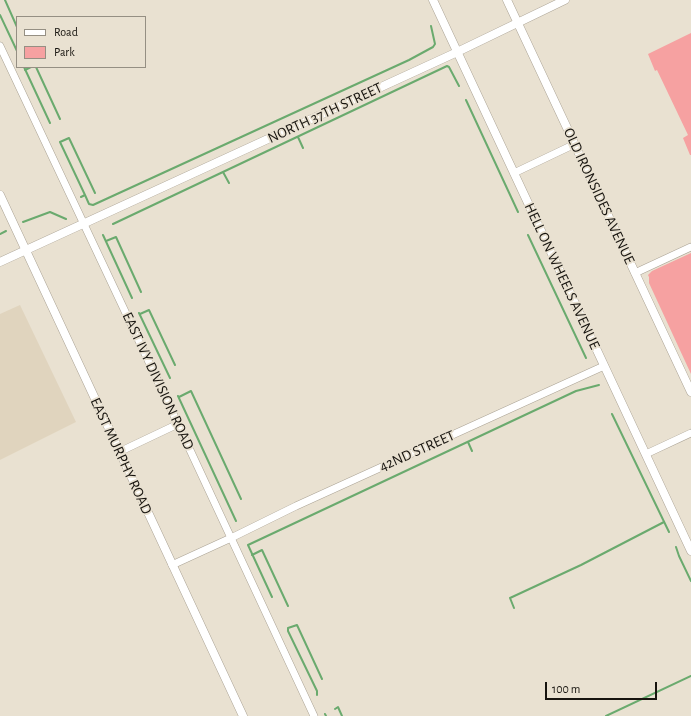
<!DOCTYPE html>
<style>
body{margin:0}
#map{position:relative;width:691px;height:716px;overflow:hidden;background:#e9e1d1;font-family:"Alegreya Sans",sans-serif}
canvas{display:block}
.legend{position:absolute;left:16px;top:16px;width:130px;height:52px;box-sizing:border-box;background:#e9e1d1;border:1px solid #958f83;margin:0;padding:5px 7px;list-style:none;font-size:12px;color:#17140f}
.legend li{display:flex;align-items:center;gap:8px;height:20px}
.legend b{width:20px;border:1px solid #958f83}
.scale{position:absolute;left:545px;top:682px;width:112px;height:18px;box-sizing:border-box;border:2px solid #17140f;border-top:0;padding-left:5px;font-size:12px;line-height:14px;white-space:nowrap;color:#17140f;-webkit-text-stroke:3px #e9e1d1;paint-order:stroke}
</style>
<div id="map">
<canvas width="691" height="716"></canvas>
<ul class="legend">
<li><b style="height:5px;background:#fff"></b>Road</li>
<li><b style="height:11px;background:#f6a1a1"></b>Park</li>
</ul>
<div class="scale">100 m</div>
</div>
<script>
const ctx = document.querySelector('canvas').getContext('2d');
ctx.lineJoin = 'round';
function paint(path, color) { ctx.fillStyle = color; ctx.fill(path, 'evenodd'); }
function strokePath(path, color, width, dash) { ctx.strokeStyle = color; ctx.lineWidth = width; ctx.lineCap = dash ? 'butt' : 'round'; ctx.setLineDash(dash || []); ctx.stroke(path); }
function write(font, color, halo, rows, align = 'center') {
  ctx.font = font + ' "Alegreya Sans",sans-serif'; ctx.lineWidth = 3.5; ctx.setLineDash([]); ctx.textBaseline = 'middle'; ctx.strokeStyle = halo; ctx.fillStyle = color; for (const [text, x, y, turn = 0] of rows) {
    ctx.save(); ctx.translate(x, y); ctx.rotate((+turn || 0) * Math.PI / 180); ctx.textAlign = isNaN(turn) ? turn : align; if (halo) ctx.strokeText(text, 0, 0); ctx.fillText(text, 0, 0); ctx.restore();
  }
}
const built = new Path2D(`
 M20 305 76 422 0 460V314Z`);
const green = new Path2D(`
 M691 33V155H690L683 138 688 135 657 70 655 71 648 54Z
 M691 253V374L649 283V277L648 275 652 271Z`);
const stream = new Path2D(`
 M5 0 17 27
 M0 15 17 51
 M24 67 50 123
 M36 67 60 119
 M25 70 31 67
 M466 100 518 212
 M298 137 303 148
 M223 172 229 183
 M85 195 89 204 93 205 409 60 433 47 435 44 431 26
 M81 197 85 195 60 142 69 138 95 193
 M23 222 50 212 66 219
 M113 224 447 66 449 67 459 86
 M0 234 6 231
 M103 235 132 298
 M528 235 586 358
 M106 241 116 237 141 292
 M139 313 170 378
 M140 314 149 310 175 365
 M178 396 236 521
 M179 397 191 391 241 499
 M612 414 669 532
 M468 442 472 451
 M676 547 679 556 691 581
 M252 555 262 550 288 606
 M272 597 248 545 576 391 599 385
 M514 608 510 598 581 565 664 522
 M317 695V691L288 631V628L297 625 322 679
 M335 709 338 707 342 716
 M325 714 326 716
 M606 716 691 676`);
const minor = new Path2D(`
 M0 46 163 392 314 716
 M514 173 575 144
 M635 273 691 247
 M119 452 178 424
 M646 454 691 433
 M172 565 231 538 296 506 604 366`);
const tertiary = new Path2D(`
 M433 0 691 551
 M507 0 691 392
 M0 195 243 716
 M0 262 453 54 565 0`);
const streetNames = [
 ["NORTH 37TH STREET",325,113,-25],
 ["OLD IRONSIDES AVENUE",599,196,65],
 ["HELL ON WHEELS AVENUE",562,276,65],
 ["EAST IVY DIVISION ROAD",158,381,65],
 ["42ND STREET",417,451,-24],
 ["EAST MURPHY ROAD",121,456,65]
];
paint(built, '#e0d4be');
paint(green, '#f6a1a1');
strokePath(stream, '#6aaa6e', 2);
strokePath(minor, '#aba395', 8);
strokePath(tertiary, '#aba395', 9);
strokePath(minor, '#fff', 7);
strokePath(tertiary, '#fff', 8);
write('15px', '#17140f', '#e9e1d1', streetNames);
</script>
